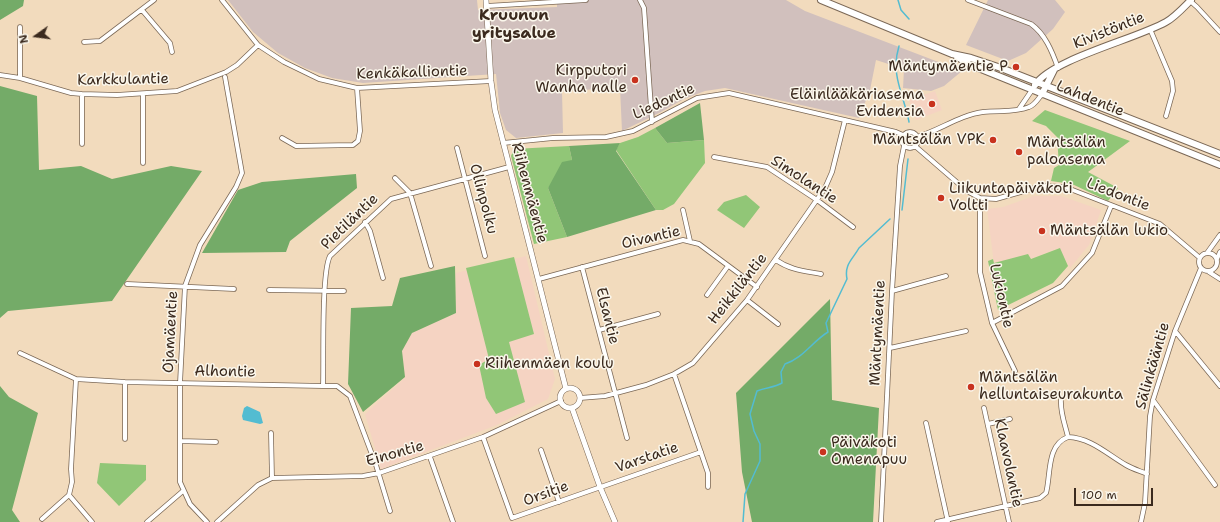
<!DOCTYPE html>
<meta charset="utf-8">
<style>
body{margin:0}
#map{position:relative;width:1220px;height:522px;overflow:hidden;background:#f2dbbd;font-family:"Shantell Sans",sans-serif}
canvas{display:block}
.north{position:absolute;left:16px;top:16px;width:40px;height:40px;-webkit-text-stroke:3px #fbf7ec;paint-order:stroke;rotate:256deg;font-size:11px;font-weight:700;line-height:16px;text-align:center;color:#3b2a1e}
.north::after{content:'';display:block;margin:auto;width:14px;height:18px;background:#3b2a1e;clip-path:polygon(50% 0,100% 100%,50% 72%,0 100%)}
.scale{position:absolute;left:1074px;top:488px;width:79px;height:18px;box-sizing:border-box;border:2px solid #3b2a1e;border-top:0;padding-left:5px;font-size:12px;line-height:14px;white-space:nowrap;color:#3b2a1e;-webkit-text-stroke:3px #fbf7ec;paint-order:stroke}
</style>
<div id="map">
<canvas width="1220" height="522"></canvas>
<div class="north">N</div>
<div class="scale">100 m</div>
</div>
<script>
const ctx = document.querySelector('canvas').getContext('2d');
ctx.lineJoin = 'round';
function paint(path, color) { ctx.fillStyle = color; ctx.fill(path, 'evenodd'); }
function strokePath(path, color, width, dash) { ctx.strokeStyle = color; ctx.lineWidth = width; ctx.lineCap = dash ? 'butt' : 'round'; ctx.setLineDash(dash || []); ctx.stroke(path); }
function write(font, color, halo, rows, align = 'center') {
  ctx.font = font + ' "Shantell Sans",sans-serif'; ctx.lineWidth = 3; ctx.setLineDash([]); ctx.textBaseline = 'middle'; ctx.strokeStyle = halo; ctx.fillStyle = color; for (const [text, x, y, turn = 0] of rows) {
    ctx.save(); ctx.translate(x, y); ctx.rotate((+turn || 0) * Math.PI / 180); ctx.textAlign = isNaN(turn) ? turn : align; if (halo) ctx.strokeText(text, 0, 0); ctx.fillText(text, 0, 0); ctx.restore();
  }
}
const built = new Path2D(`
 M935 91 942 110 916 120 909 100Z
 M1034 196H1061L1101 210 1089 245 1070 268 1059 248 1030 259 1028 254 994 264 987 209 1003 207Z
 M526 256 555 379 548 399 497 425 381 469 365 414 405 378 402 351 412 333 456 313V273Z`);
const industrial = new Path2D(`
 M228 0H477L478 10 557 7V0H786L805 11 962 71 944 86 931 91 903 88 904 69 876 60 870 90 859 118 725 88 705 91 684 99 659 113 622 131 620 88 562 91 563 133 516 138 506 130 500 113 496 74 363 83 332 78 305 68 278 53 253 32Z
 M988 0H1055L1065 12 1053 29 1026 53 1008 61 966 45Z`);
const green = new Path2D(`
 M1045 110 1130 141 1088 172 1118 188 1108 201 1072 184 1051 181 1054 168 1059 165 1057 137 1046 126 1032 121Z
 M655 128 667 143 704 140 705 163 674 204 663 210H656L616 150 620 143 638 137Z
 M569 146 572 160 548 188 567 237 534 244 511 156 514 149Z
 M746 195 760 207 744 228 717 210 724 202Z
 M1060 248 1068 266 1053 283 998 310 988 261 993 259 994 263 1028 254 1031 259Z
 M514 257 534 334 509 342 525 402 496 414 486 398 479 365 489 359 466 268Z
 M100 463 146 465V480L119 506 97 483Z`);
const forest = new Path2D(`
 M0 0H24L23 6 0 20Z
 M0 86 37 96 39 170 81 166 112 179 171 166 202 171 112 301 8 311 0 318Z
 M700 103 704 140 667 143 655 128Z
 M620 143 616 151 656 210 567 237 548 188 562 162 572 160 569 146Z
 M356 174 357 188 290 241 286 252 202 253 238 190 262 182Z
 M455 266 456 313 412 333 402 351 405 377 363 412 348 384 351 308 392 306 400 278Z
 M830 299 832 400 879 408 873 522H752L742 472 736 393Z
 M0 386 9 397 38 413 12 510 20 522H0Z`);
const water = new Path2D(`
 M247 406 260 412 263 423 260 424 243 420 242 416 244 408Z`);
const stream = new Path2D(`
 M898 0 901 10 909 19
 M899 46C890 75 904 95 909 122
 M902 210 908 159
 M743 522 745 494 760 461V444L754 431 750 414 757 391C766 387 774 388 782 383L781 372 785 364C802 359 813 341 828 332L826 323 847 279C844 264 853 259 859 248L890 219`);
const minor = new Path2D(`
 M222 0 258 45 284 62 319 79 357 88 491 81
 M640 0 644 8 652 122
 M968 0 1031 24C1045 34 1052 51 1058 68
 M1189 0 1197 7 1220 32
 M487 6 586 0
 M142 10 170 43 172 52
 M1150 29 1172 81 1173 91 1166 116
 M84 42 100 41 154 0
 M0 75 20 78 71 93 82 94 117 95 177 91 226 72 237 65 258 45
 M20 78V27
 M82 94V144
 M143 94V163
 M1019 109 1032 90
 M902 140a8 8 0 1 1 16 0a8 8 0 1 1-16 0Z
 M917 137C940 130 960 115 983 112 998 110 1015 113 1029 107 1035 105 1038 99 1042 94
 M282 138 296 146 353 145 358 141 360 131 357 88
 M503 143 553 138 606 137 633 131 697 98 729 93 896 132 903 135
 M915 146 967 191 980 198 996 199 1042 186 1065 187 1160 224 1200 258
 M457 148 485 256
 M714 157 767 167 817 200 853 227
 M395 178 410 193 431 266
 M980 198V272L992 323 1015 371
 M683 210 690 241
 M365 222 370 231 383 278
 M1199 262a9 9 0 1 1 18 0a9 9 0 1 1-18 0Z
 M1207 253 1220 235
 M1217 259 1220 252
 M776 260C790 270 805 271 821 274
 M582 267 627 438
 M1209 272 1220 279
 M539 279 683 240 699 244 757 287
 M127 284 234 289
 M269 290 344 291
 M892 291 946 276
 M707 295 728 266
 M747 300 778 324
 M992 323 1062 286 1092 253 1111 206
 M599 330 658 314
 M1175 331 1220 386
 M890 348 966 331
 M20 353 76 379 125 382 323 386H337L350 396 376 465 390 511
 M674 374 708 473V487
 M76 379 71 469 72 482 69 495 92 522
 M323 386C324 362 321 273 330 256L391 199 509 167
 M580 398 605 396 646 385 674 374 693 363 747 300 825 188 832 172 845 120
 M1153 400 1215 485
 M984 408 1009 522
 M926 423 948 522
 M988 424 1010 419
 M271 433 272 478
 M483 437 512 518 701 452
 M1068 437C1091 438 1107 454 1126 465 1133 469 1140 471 1147 474
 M125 439V382
 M180 441 216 442
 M541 450 559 502
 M430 457 453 522
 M42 519 69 495
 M147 522 183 491
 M207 522 190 504 180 482V383L185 286 200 245 236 187 242 173 225 77
 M217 522 258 485 272 478 363 476 379 473 483 437 561 401
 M881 522 892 291 900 166 904 146
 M937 522 1040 498 1046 493C1051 476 1046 445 1068 437 1065 424 1060 413 1061 399
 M1141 522 1145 503 1150 416 1153 400 1175 331 1201 268`);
const tertiary = new Path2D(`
 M486 0 491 81 495 110 566 389
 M560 398a10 10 0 1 1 20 0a10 10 0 1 1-20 0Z
 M572 408 600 487 615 522`);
const secondary = new Path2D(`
 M821 0 952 54 971 58 1001 68 1220 154
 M957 57 971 65 1220 165
 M1035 85C1052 59 1136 39 1166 22 1175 17 1183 8 1191 0
 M1042 94 1054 70`);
const markers = [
 [1016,67,4,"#c8321e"],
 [635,80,4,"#c8321e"],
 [932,104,4,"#c8321e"],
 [993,140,4,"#c8321e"],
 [1019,152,4,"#c8321e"],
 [941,198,4,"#c8321e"],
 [1042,231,4,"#c8321e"],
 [477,364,4,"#c8321e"],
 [971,387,4,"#c8321e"],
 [823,452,4,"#c8321e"]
];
const streetNames = [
 ["Kivistöntie",1109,31,-22],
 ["Kenkäkalliontie",412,73,-2],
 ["Karkkulantie",123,80,-1],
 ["Lahdentie",1090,99,22],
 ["Liedontie",664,102,-25],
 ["Simolantie",804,180,33],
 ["Riihenmäentie",529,193,75],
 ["Liedontie",1118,195,21],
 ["Ollinpolku",483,199,75],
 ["Pietiläntie",350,222,-44],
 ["Oivantie",651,238,-13],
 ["Heikkiläntie",738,289,-52],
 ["Lukiontie",1001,296,77],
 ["Elsantie",607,316,76],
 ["Ojamäentie",171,332,-87],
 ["Mäntymäentie",878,333,-87],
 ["Sälinkääntie",1153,366,-74],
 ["Alhontie",225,372,1],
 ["Einontie",395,454,-16],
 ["Varstatie",647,458,-19],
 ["Klaavolantie",1008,463,78],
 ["Orsitie",546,494,-20]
];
const poiNames = [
 ["Mäntymäentie P",1008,67,"right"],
 ["Kirpputori",627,71,"right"],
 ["Wanha nalle",627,88,"right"],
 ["Eläinlääkäriasema",924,95,"right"],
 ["Evidensia",924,112,"right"],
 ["Mäntsälän VPK",985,140,"right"],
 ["Mäntsälän",1027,143],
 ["paloasema",1027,160],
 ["Liikuntapäiväkoti",949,189],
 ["Voltti",949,206],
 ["Mäntsälän lukio",1050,231],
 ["Riihenmäen koulu",485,364],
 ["Mäntsälän",979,378],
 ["helluntaiseurakunta",979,395],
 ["Päiväkoti",831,443],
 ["Omenapuu",831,460]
];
const neighbourhoodNames = [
 ["Kruunun",514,16],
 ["yritysalue",514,34]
];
paint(built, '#f5d3c2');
paint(industrial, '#d1c0bd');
paint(green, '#91c677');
paint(forest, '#74ab68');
paint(water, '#53bcd1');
strokePath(stream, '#53bcd1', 1.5);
strokePath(minor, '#7b6856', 5.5);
strokePath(tertiary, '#7b6856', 6);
strokePath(secondary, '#7b6856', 8);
strokePath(minor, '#fff', 4);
strokePath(tertiary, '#fff', 5);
strokePath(secondary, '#fff', 6);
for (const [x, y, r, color] of markers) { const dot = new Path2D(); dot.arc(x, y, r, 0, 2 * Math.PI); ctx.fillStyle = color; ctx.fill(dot); strokePath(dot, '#fbf7ec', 1.5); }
write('15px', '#3b2a1e', '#fbf7ec', streetNames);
write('15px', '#3b2a1e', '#fbf7ec', poiNames, 'left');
write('bold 16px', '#3b2a1e', '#fbf7ec', neighbourhoodNames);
</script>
